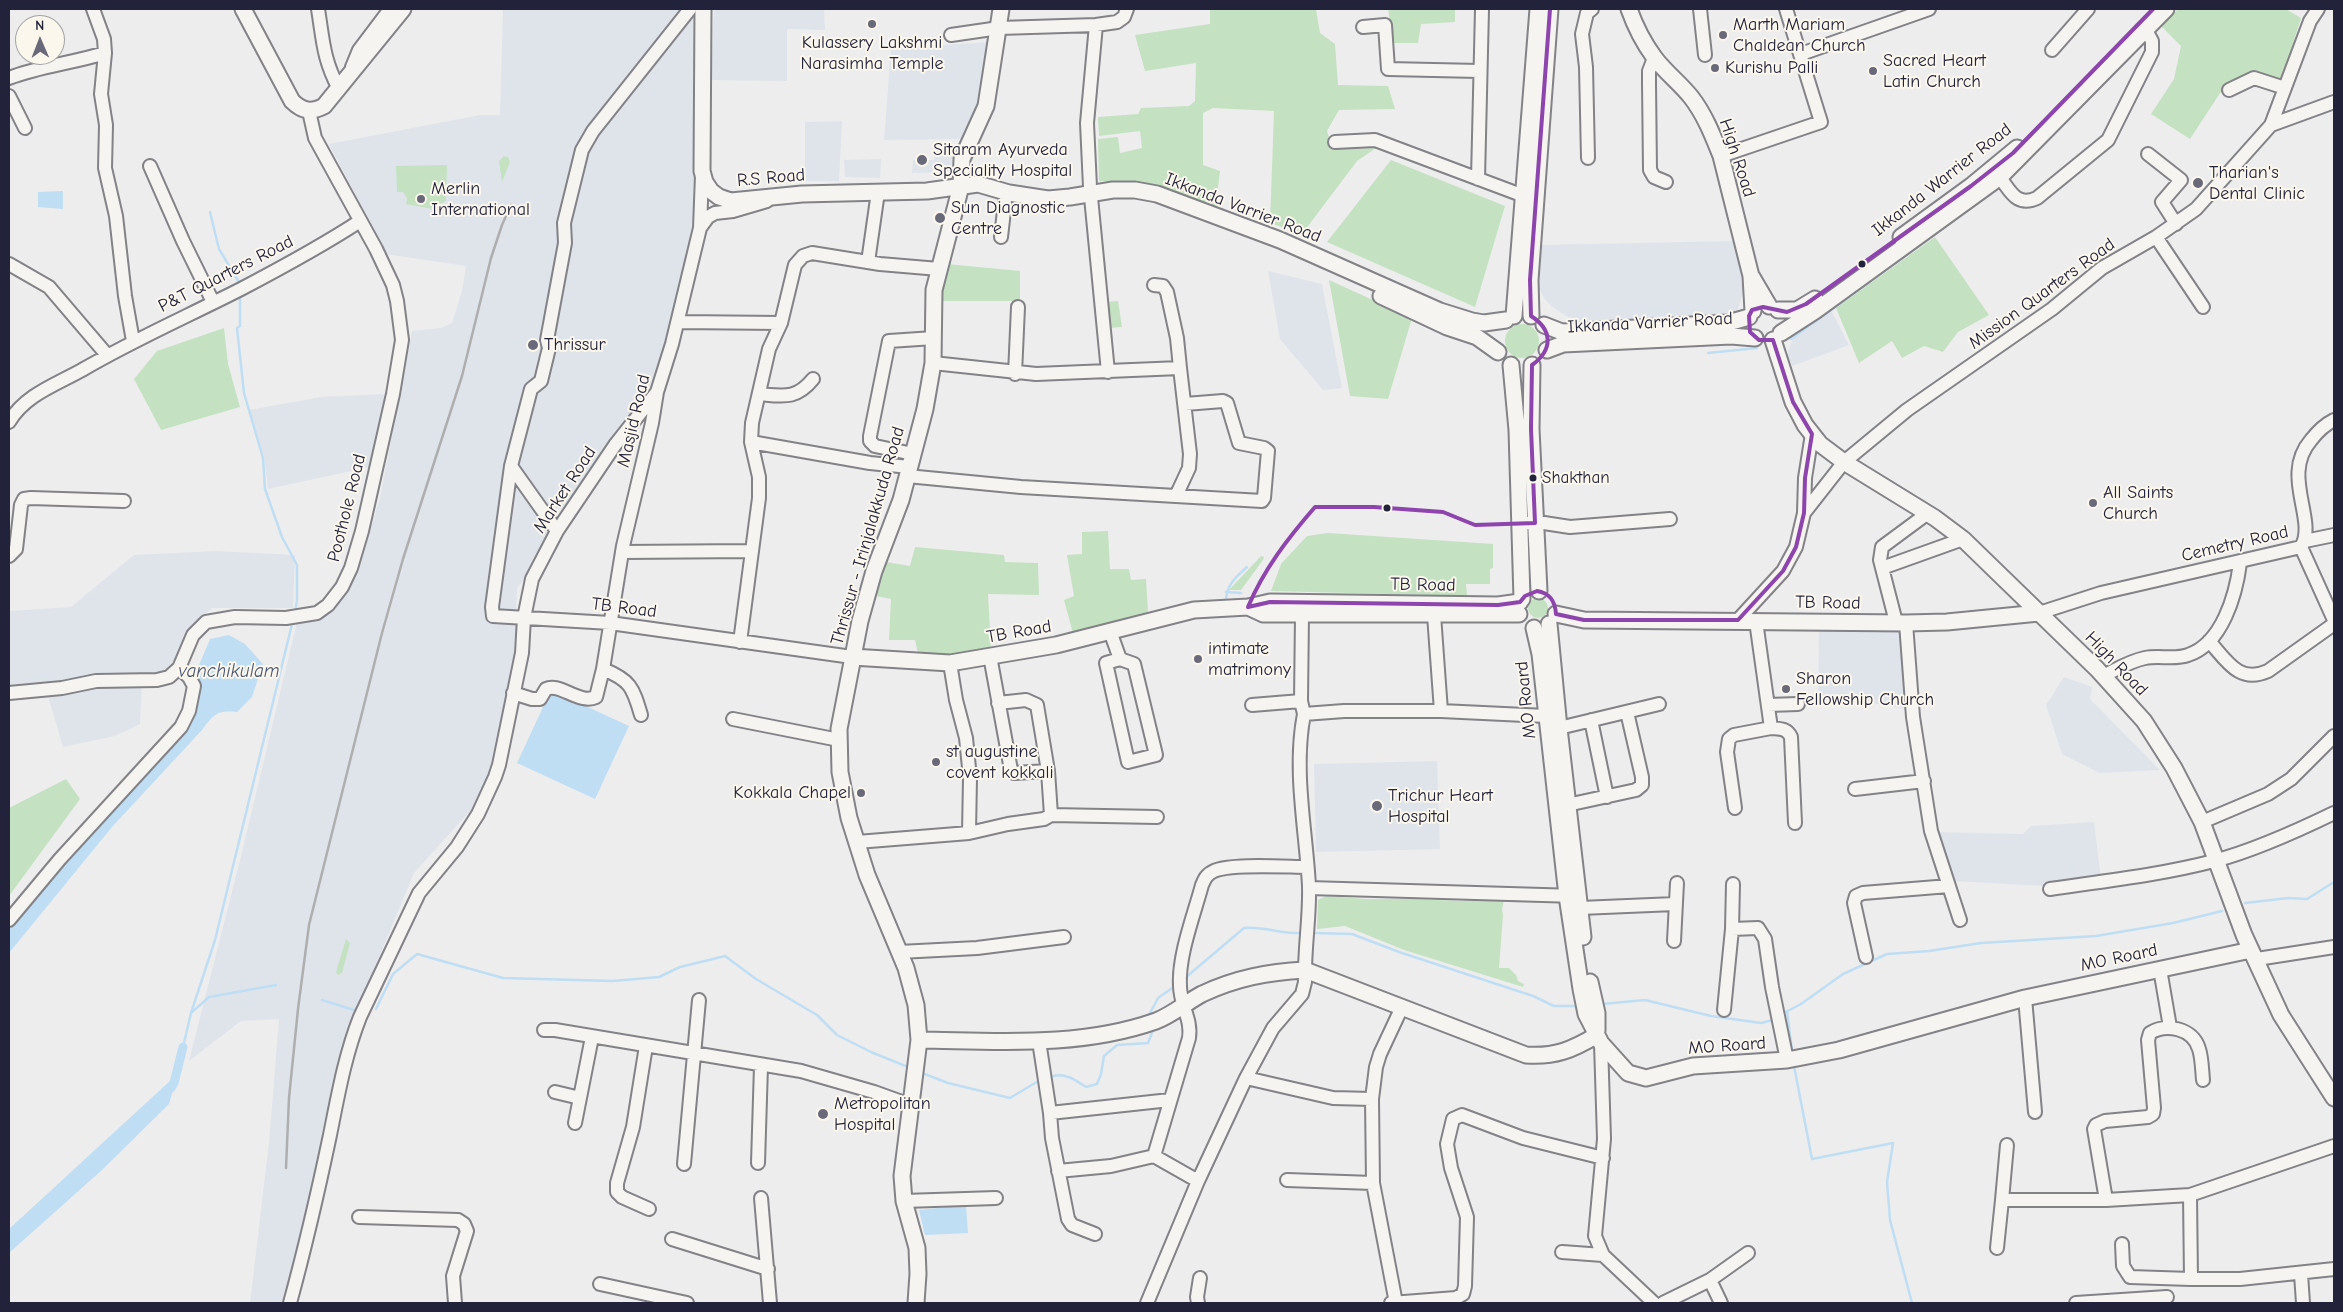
<!DOCTYPE html>
<style>
body{margin:0}
#map{position:relative;width:2343px;height:1312px;overflow:hidden;background:#ededed;font-family:"Comic Neue",sans-serif}
canvas{display:block}
.frame{position:absolute;inset:0;border:10px solid #22223b;pointer-events:none}
.north{position:absolute;left:15px;top:15px;width:50px;height:50px;box-sizing:border-box;background:#fbf7ec;border:1px solid #a4a2a5;border-radius:50%;rotate:359deg;font-size:14px;font-weight:700;line-height:20px;text-align:center;color:#22223b}
.north::after{content:'';display:block;margin:auto;width:18px;height:22px;background:#696979;clip-path:polygon(50% 0,100% 100%,50% 72%,0 100%)}
</style>
<div id="map">
<canvas width="2343" height="1312"></canvas>
<div class="frame"></div>
<div class="north">N</div>
</div>
<script>
const ctx = document.querySelector('canvas').getContext('2d');
ctx.lineJoin = 'round';
function paint(path, color) { ctx.fillStyle = color; ctx.fill(path, 'evenodd'); }
function strokePath(path, color, width, dash) { ctx.strokeStyle = color; ctx.lineWidth = width; ctx.lineCap = dash ? 'butt' : 'round'; ctx.setLineDash(dash || []); ctx.stroke(path); }
function write(font, color, halo, rows, align = 'center') {
  ctx.font = font + ' "Comic Neue",sans-serif'; ctx.lineWidth = 4; ctx.setLineDash([]); ctx.textBaseline = 'middle'; ctx.strokeStyle = halo; ctx.fillStyle = color; for (const [text, x, y, turn = 0] of rows) {
    ctx.save(); ctx.translate(x, y); ctx.rotate((+turn || 0) * Math.PI / 180); ctx.textAlign = isNaN(turn) ? turn : align; if (halo) ctx.strokeText(text, 0, 0); ctx.fillText(text, 0, 0); ctx.restore();
  }
}
const built = new Path2D(`
 M503 9H695V122L693 214 689 245 660 365 646 393 565 509 544 508 527 500 548 533 531 563 524 580 517 588 516 613 521 622 511 681 492 761 481 794 471 810 414 873 353 1020 287 1303H250L269 1142 279 1019 241 1021 189 1061 241 856 297 622 322 618 335 609 357 573 380 498 412 331 441 328 452 323 462 291 466 266 386 254 329 144 480 115H500Z
 M714 9H824L825 30 787 29V81L711 80Z
 M991 42 987 71 974 116 963 139 884 140 891 48Z
 M842 121 839 181H805V122Z
 M936 145H953L951 172 912 173 913 160H934Z
 M881 159 880 178 845 177 844 160Z
 M1734 241 1745 285 1738 309 1726 316 1582 322 1566 316 1551 306 1544 298 1539 288V245Z
 M1268 271 1322 284 1342 388 1323 390 1280 339Z
 M1831 310 1849 345 1792 366 1787 354 1795 333Z
 M385 394 370 467 268 489 264 456 249 410 321 397Z
 M214 551 295 555 293 608H212L196 622 171 669 164 672 92 675 9 691V611L71 607 134 555Z
 M1899 628 1910 710 1872 703 1818 701 1819 629Z
 M2064 677 2092 687 2090 699 2160 770 2100 773 2062 754 2046 705Z
 M142 683 140 724 115 736 63 747 48 696 94 685Z
 M1437 761 1440 849 1316 852 1314 764Z
 M2094 822 2101 879 2044 886 1952 881 1938 832 2023 834 2031 826Z`);
const green = new Path2D(`
 M1211 9H1316L1320 33 1335 44 1338 85 1388 86 1395 109 1339 110 1327 131 1332 149 1376 148 1357 161 1302 234 1270 223 1274 111 1213 108 1203 113V165L1220 171 1217 196 1219 207 1148 184 1099 181 1098 139 1118 137 1120 153 1142 148 1140 131 1099 136 1098 117 1138 114 1141 108 1189 106 1195 101 1196 63 1145 71 1135 35 1210 24V10Z
 M1388 9H1455V22L1421 24 1418 43H1394Z
 M2178 9H2286L2301 18 2282 79 2254 70 2224 87 2190 139 2151 114 2174 79 2181 46 2161 26Z
 M504 156 508 157 510 162 502 182 499 161Z
 M1391 160 1505 206 1475 307 1327 242Z
 M447 165 446 201 440 204 438 210 406 204 407 198 403 192H397L396 166Z
 M1935 237 1989 315 1958 332 1943 352 1924 346 1902 358 1892 341 1859 363 1836 308Z
 M947 264 1020 271V301H943L941 286Z
 M1329 280 1412 318 1388 399 1350 396Z
 M1118 301 1122 327 1107 328 1105 302Z
 M1505 341a17 17 0 1 1 34 0a17 17 0 1 1-34 0Z
 M224 328 228 364 240 407 161 430 134 379 157 351Z
 M1108 531 1110 569H1129L1131 580 1146 579 1148 612 1073 633 1064 600 1074 596 1067 555 1082 554V532Z
 M1328 533 1493 544V568L1490 569V584H1466L1467 596 1271 591 1281 564 1307 536Z
 M915 547 1004 555 1005 562 1038 563 1039 595 988 594 991 650 950 655 918 653 915 640H889L891 599 876 596 886 562 910 566Z
 M1261 556 1264 557 1263 560 1241 590H1229Z
 M1528 608a10 10 0 1 1 20 0a10 10 0 1 1-20 0Z
 M66 779 80 799 9 896V808Z
 M1326 896 1366 899H1415L1459 901 1472 900 1478 897H1498L1504 900 1502 909 1503 915 1499 968H1509L1516 975 1518 981 1524 984 1523 987 1404 950 1345 926 1317 929 1318 900Z
 M346 939 350 943 342 973 338 975 336 972Z`);
const water = new Path2D(`
 M63 191V209L38 207V192Z
 M229 635 245 644 263 664 252 697 237 712C217 710 214 714 202 730L112 827 9 953V927L13 921 73 852 191 723 197 699 199 665 210 639Z
 M551 690 629 726 595 799 517 763Z
 M171 1080H176L169 1104 102 1170 9 1253V1229Z
 M966 1205 968 1233 925 1235 919 1210Z`);
const stream = new Path2D(`
 M210 212 219 249 240 284
 M240 295V326L237 328 244 393 263 458 265 489 282 537 297 565V600L295 613
 M1791 339 1934 235
 M1708 353 1757 348
 M1226 592 1241 593
 M1265 594 1284 595
 M1226 601C1226 585 1236 577 1247 567
 M2245 903 2288 898 2307 899 2334 882
 M1314 933 1352 934 1399 952 1533 996 1554 1006H1577
 M1185 978 1244 928C1264 926 1281 934 1300 933
 M322 1000 354 1010
 M1602 1004 1645 1000 1711 1016 1761 1023 1773 1020
 M376 1009 393 974 417 954 503 978 613 981 659 977 680 967 725 956 756 979 817 1015 837 1035 871 1052 908 1067
 M1787 1011 1792 1051
 M191 1013 215 940 293 620
 M1782 1014 1801 1004 1843 974 1887 954 1929 951 1981 943 2096 936 2173 923 2222 911
 M1149 1015 1158 998 1175 986
 M183 1047 191 1013 209 997 276 985
 M1794 1066 1812 1159 1893 1143 1887 1182 1890 1220 1912 1303
 M922 1073 948 1083 1010 1098 1040 1080
 M1050 1077C1064 1072 1074 1079 1086 1087L1097 1084 1101 1074 1104 1056 1117 1045 1148 1043 1153 1030`);
const canal = new Path2D(`
 M171 1088 174 1083 183 1047`);
const minor = new Path2D(`
 M93 9 104 39 105 53 101 94 106 125 105 168 116 216 125 296 133 341
 M318 9C323 40 323 59 339 89
 M690 9 593 131 582 150 564 223 565 243 547 340 549 348 541 381 531 389 511 466 492 607 493 616 610 623 852 657
 M1700 9 1705 55
 M1096 25 1087 123 1090 187 1108 372
 M1363 27 1385 25 1388 69 1479 71
 M951 35 999 28 1096 25 1117 22 1124 17 1127 9
 M2052 50 2088 9
 M1801 54 1929 9
 M1654 58 1649 71V83L1650 170 1654 177 1666 182
 M352 67 359 50 390 9
 M9 78C40 66 73 63 105 53
 M2229 90 2254 78 2285 88
 M9 96 25 128
 M2271 125 2334 102
 M1335 142 1375 140 1524 196
 M2148 154 2181 180 2162 202 2176 224
 M1721 156 1821 122 1786 9
 M1588 158 1586 67 1582 34 1587 13 1592 9
 M150 166 183 241 213 302
 M1994 171C2009 185 2013 209 2037 198L2108 140 2152 52V41L2146 30
 M1478 179 1482 9
 M700 228 708 217 715 213 733 211 767 201
 M1001 237 1005 202
 M2156 237 2203 307
 M868 262 878 192
 M9 264 49 287 107 355
 M1154 285 1163 286 1167 292 1177 338 1180 368
 M678 322 781 323
 M933 363 1036 374 1180 368 1190 454 1189 468 1176 496
 M1015 374 1018 307
 M759 394C783 396 796 400 813 379
 M9 422C25 395 55 385 82 370 133 340 188 316 241 289 281 268 322 246 360 221
 M751 442 870 463 909 467
 M913 454 875 446 870 441V436L889 341 934 338
 M511 466 557 531
 M907 476 1021 487 1262 501 1264 498 1268 451 1264 448 1239 443 1227 403 1223 401 1185 404
 M1804 513 1844 462 1907 410 2052 309 2102 268 2156 237 2196 209 2271 125 2310 21 2318 9
 M1519 523H1544L1570 527 1670 519
 M2305 541 2334 535
 M2301 547 2334 620
 M622 552 752 551
 M9 556 16 549 21 505 24 499 31 498 124 501
 M1882 568 1963 539
 M2039 613 2101 593 2301 547C2318 520 2280 476 2311 440 2318 431 2324 425 2334 420
 M1302 615 1301 701 1304 714
 M1434 615 1441 711
 M1738 620 1783 571 1796 547 1804 513 1805 478 1812 434
 M1756 621 1771 728C1780 729 1787 728 1791 737L1795 823
 M1896 622 1880 560 1882 547 1928 513
 M1906 623 1913 717 1931 831 1960 920
 M1110 631 1120 659 1134 664 1156 755 1128 762 1106 663 1120 659
 M2209 641C2227 661 2239 684 2268 671L2334 624
 M740 642 759 498V477L751 442 752 423 769 349 781 323 795 265 803 256 812 253 880 264 939 269
 M990 656 1011 770 1014 773 1048 771
 M950 663 956 700 966 738 970 778 969 833
 M2103 676C2117 669 2130 661 2145 658 2159 655 2175 660 2188 655 2222 644 2236 595 2240 563
 M9 693 62 688 96 681 157 680 169 677 179 668 193 635 206 622 235 617 286 618 317 613 328 605 342 587 351 568 362 531 393 394 402 340 397 301 393 285 376 249 315 138 309 111
 M513 693 532 699H540L546 689C560 682 579 705 596 697L603 669
 M1252 705 1301 701
 M1768 705 1798 704
 M641 715C633 687 630 680 603 669L623 546 652 423 657 392 672 344 700 228 702 175
 M733 719 839 740
 M1591 720 1607 797
 M1559 728 1659 704
 M1855 789 1924 781
 M1567 805 1636 790 1642 785V777L1627 712
 M1735 808 1727 752 1729 739 1734 735 1771 728
 M1051 815 1157 817
 M2202 822 2268 794 2291 779 2334 736
 M857 842 969 833 1008 824 1044 819 1051 815 1048 771 1037 705 1026 700 998 703
 M1309 888 1576 896
 M2050 889C2105 881 2160 875 2214 861 2252 851 2299 830 2334 813
 M1580 908 1675 904
 M9 920 60 859 181 727 189 711 194 686 189 677 179 668
 M1732 929 1733 884
 M1674 941 1677 883
 M899 952 977 948 1064 937
 M1866 957 1854 903 1856 896 1863 893 1949 886
 M2257 959 2334 947
 M2160 969 2170 1027
 M2025 998 2035 1112
 M1724 1010 1732 929 1758 928 1765 939 1772 987 1787 1060
 M544 1030H555L801 1071 874 1092 910 1105
 M1039 1041 1050 1113
 M1601 1043 1604 1139 1595 1236 1603 1255 1654 1303
 M646 1046 633 1127 617 1183V1192L622 1197 649 1209
 M1246 1078 1333 1098 1372 1099
 M555 1092 580 1098
 M575 1123 592 1037
 M2334 1146 2190 1195 2191 1279H2240L2334 1269
 M1154 1156 1189 1038C1192 1019 1180 1005 1180 986 1178 956 1194 915 1202 885 1205 878 1207 874 1214 871 1230 863 1288 867 1307 867
 M758 1163 761 1066
 M684 1164 699 1000
 M1058 1171 1111 1166 1154 1156 1198 1181
 M1287 1180 1373 1183
 M2190 1195 2106 1200 2094 1129 2096 1125 2105 1121 2148 1117 2153 1114 2154 1108 2148 1040 2150 1033C2166 1023 2193 1028 2199 1049 2202 1058 2202 1070 2203 1080
 M761 1198 770 1303
 M2002 1200 2007 1145
 M904 1201 996 1198
 M359 1217 458 1220 464 1224 467 1231 453 1276 455 1303
 M1095 1234 1072 1225 1068 1219 1052 1138 1050 1113 1170 1100
 M672 1239 768 1269
 M2122 1244 2123 1266 2130 1277 2191 1279
 M1997 1248 2002 1200H2106
 M1562 1252 1603 1255
 M2301 1274 2303 1303
 M1710 1280 1721 1303
 M600 1284 687 1303
 M290 1303C305 1248 318 1192 330 1135 338 1095 345 1055 360 1017L419 893 457 847 478 814 495 777 499 765 522 653 524 618 532 579 557 531 615 445 657 392
 M1147 1303 1198 1181 1246 1078 1273 1028 1302 994 1305 982C1304 950 1310 918 1309 886 1306 830 1293 770 1304 714L1344 711H1441L1546 716
 M1198 1303 1197 1297 1200 1278
 M1391 1303 1456 1298 1463 1294 1465 1286 1467 1217 1451 1168 1447 1144 1453 1119 1462 1115 1523 1138 1603 1158
 M1396 1303 1373 1183 1372 1099 1376 1067 1380 1054 1402 1007
 M1663 1303 1710 1280 1748 1253
 M2076 1303 2167 1297`);
const major = new Path2D(`
 M243 9 292 101C302 111 311 113 324 106L403 9
 M703 9 702 171 705 182 711 191 719 197 731 201 802 194 927 191 978 184 1009 193 1048 199 1070 197 1113 190H1135L1157 194 1280 240 1440 311 1472 321 1484 323 1506 320
 M1629 9C1635 26 1643 42 1654 57 1665 72 1680 83 1691 97 1705 115 1713 136 1721 156L1751 276 1753 311
 M1901 237 1971 186 2017 148
 M1752 277 1769 306
 M1381 296 1447 327 1477 337 1498 352
 M1778 310H1797L1815 299
 M1514 316 1538 9
 M1531 316 1530 280 1550 9
 M1544 325 1562 332 1728 323 1749 317
 M1781 333 1815 311 2000 177 2166 9
 M1773 340 1793 402 1805 425 1820 444 1844 462 1935 518 1963 539 2097 669 2144 721 2174 768 2202 822 2244 935 2281 1015 2334 1098
 M1547 350 1563 344 1731 336 1755 338
 M1511 365 1517 430 1522 599
 M1532 365 1531 429 1539 591
 M1248 607 1263 614H1519
 M1556 614 1584 620 1906 623 1947 622 2039 613
 M1549 624 1559 728 1583 937
 M1534 628 1540 654 1567 896 1581 989 1586 1014 1601 1043 1628 1073 1646 1078 1693 1066 1787 1060 1839 1050 2025 998 2251 950
 M852 657 950 663 1056 645 1194 610 1248 607 1270 602 1498 605 1520 602
 M1590 982 1597 1013V1031
 M919 1040C999 1041 1079 1048 1156 1021 1172 1015 1187 1002 1202 994 1236 978 1268 972 1305 970L1526 1055C1555 1057 1572 1050 1597 1035
 M916 1303 918 1274 917 1248 904 1201 902 1176 919 1040 916 1005 906 968 867 875 849 818 840 772 839 729 860 621 874 571 901 500 925 409 933 363 934 290 961 186 962 159 986 106 1001 9`);
const rail = new Path2D(`
 M286 1168 289 1098 298 1009 309 925 382 633 403 559 462 376 491 258 502 225 511 205`);
const bus1 = new Path2D(`
 M1248 607 1270 602 1498 605 1520 602 1525 596 1537 591C1550 593 1555 601 1556 614L1584 620H1738L1783 571 1796 547 1804 513 1805 478 1812 434 1793 402 1773 340H1759L1750 332 1749 316 1752 310 1763 307 1787 312 1806 304 1971 186 2013 153 2153 9
 M1248 607C1264 569 1288 538 1315 507H1374L1443 512 1475 525 1535 523 1531 429 1532 365C1553 350 1553 330 1531 316L1530 280 1550 9`);
const markers = [
 [872,24,5,"#696979"],
 [1723,35,5,"#696979"],
 [1715,68,5,"#696979"],
 [1873,71,5,"#696979"],
 [922,160,6,"#696979"],
 [2198,183,6,"#696979"],
 [421,199,5,"#696979"],
 [940,218,6,"#696979"],
 [1862,264,4.5,"#22223b"],
 [533,345,6,"#696979"],
 [1533,478,4.5,"#22223b"],
 [2093,503,5,"#696979"],
 [1387,508,4.5,"#22223b"],
 [1198,659,5,"#696979"],
 [1786,689,5,"#696979"],
 [936,762,5,"#696979"],
 [861,793,5,"#696979"],
 [1377,806,6,"#696979"],
 [823,1114,6,"#696979"]
];
const busNames = [
 ["Shakthan",1542,478]
];
const poiNames = [
 ["Marth Mariam",1733,25],
 ["Chaldean Church",1733,46],
 ["Kulassery Lakshmi",872,43,"center"],
 ["Narasimha Temple",872,64,"center"],
 ["Sacred Heart",1883,61],
 ["Latin Church",1883,82],
 ["Kurishu Palli",1725,68],
 ["Sitaram Ayurveda",933,150],
 ["Speciality Hospital",933,171],
 ["Tharian's",2209,173],
 ["Dental Clinic",2209,194],
 ["Merlin",431,189],
 ["International",431,210],
 ["Sun Diagnostic",951,208],
 ["Centre",951,229],
 ["Thrissur",544,345],
 ["All Saints",2103,493],
 ["Church",2103,514],
 ["intimate",1208,649],
 ["matrimony",1208,670],
 ["Sharon",1796,679],
 ["Fellowship Church",1796,700],
 ["st augustine",946,752],
 ["covent kokkali",946,773],
 ["Kokkala Chapel",851,793,"right"],
 ["Trichur Heart",1388,796],
 ["Hospital",1388,817],
 ["Metropolitan",834,1104],
 ["Hospital",834,1125]
];
const streetNames = [
 ["High Road",1737,158,72],
 ["R.S Road",771,178,-5],
 ["Ikkanda Warrier Road",1942,180,-38],
 ["Ikkanda Varrier Road",1243,208,21],
 ["P&T Quarters Road",226,274,-27],
 ["Mission Quarters Road",2042,294,-36],
 ["Ikkanda Varrier Road",1650,323,-3],
 ["Masjid Road",634,421,-77],
 ["Market Road",565,490,-57],
 ["Poothole Road",347,508,-76],
 ["Thrissur - Irinjalakkuda Road",868,536,-74],
 ["Cemetry Road",2235,544,-13],
 ["TB Road",1423,585,1],
 ["TB Road",1828,603,1],
 ["TB Road",624,608,7],
 ["TB Road",1019,632,-10],
 ["High Road",2116,664,46],
 ["MO Roard",1526,700,-96],
 ["MO Roard",2119,958,-12],
 ["MO Roard",1727,1046,-4]
];
const waterNames = [
 ["vanchikulam",229,672]
];
paint(built, '#dfe4eb');
paint(green, '#c4e2c1');
paint(water, '#bfdef3');
strokePath(stream, '#bfdef3', 2.5);
strokePath(canal, '#bfdef3', 9);
strokePath(minor, '#828287', 16);
strokePath(major, '#828287', 19);
strokePath(minor, '#f5f4f0', 12);
strokePath(major, '#f5f4f0', 15);
strokePath(rail, '#afaeaf', 2.5);
strokePath(bus1, '#8e44ad', 4);
for (const [x, y, r, color] of markers) { const dot = new Path2D(); dot.arc(x, y, r, 0, 2 * Math.PI); ctx.fillStyle = color; ctx.fill(dot); strokePath(dot, '#fbf7ec', 2); }
write('17px', '#22223b', '#fbf7ec', busNames, 'left');
write('18px', '#22223b', '#fbf7ec', poiNames, 'left');
write('18px', '#22223b', '#fbf7ec', streetNames);
write('italic 19px', '#4b5873', '#fbf7ec', waterNames);
</script>
